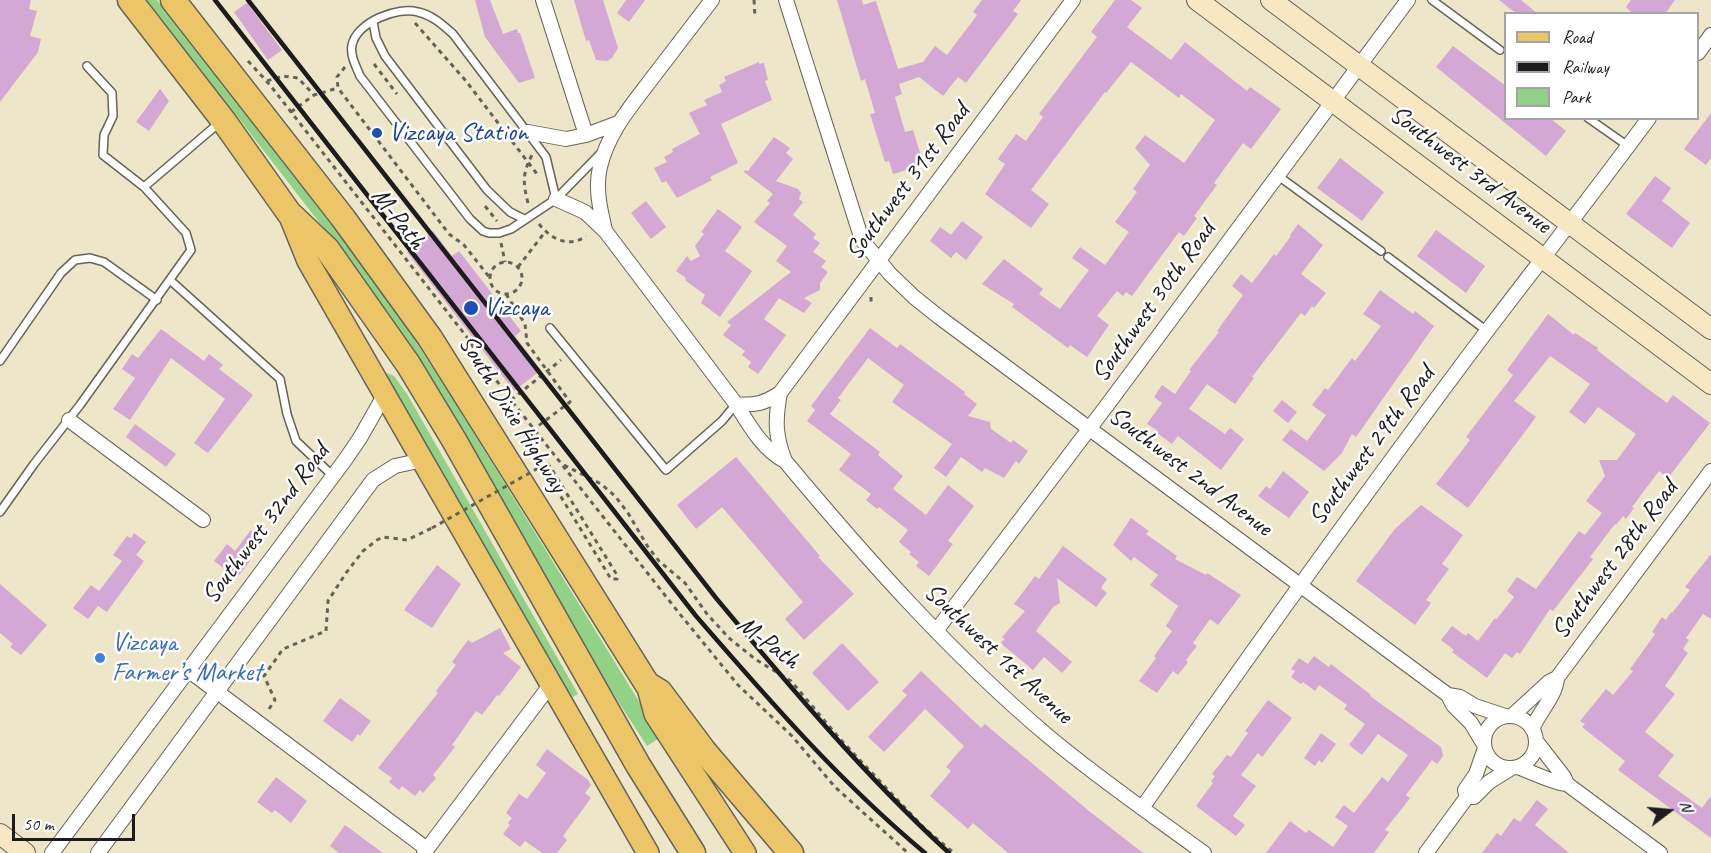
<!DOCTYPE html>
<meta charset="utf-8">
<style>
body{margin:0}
#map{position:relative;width:1711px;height:853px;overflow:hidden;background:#ede6c9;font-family:Caveat,sans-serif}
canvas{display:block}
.legend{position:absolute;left:1504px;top:12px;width:195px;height:108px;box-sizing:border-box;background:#fff;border:2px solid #a4a4a4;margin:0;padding:8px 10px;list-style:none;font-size:18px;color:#1c1c1c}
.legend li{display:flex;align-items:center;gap:12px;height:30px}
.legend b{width:30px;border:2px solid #a4a4a4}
.north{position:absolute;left:1639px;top:781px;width:60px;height:60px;-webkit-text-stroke:4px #fff;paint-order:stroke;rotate:74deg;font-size:16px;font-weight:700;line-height:24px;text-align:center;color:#1c1c1c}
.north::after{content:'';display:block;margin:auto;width:21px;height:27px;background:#1c1c1c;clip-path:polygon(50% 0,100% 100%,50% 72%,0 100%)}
.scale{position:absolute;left:12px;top:814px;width:123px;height:27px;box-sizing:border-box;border:3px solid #1c1c1c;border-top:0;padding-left:8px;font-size:18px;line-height:21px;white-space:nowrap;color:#1c1c1c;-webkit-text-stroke:4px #fff;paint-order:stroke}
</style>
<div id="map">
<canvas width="1711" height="853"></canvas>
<ul class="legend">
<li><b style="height:8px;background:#ecc569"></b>Road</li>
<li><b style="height:8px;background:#1c1c1c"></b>Railway</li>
<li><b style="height:16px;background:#91d188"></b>Park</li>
</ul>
<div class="north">N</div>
<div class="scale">50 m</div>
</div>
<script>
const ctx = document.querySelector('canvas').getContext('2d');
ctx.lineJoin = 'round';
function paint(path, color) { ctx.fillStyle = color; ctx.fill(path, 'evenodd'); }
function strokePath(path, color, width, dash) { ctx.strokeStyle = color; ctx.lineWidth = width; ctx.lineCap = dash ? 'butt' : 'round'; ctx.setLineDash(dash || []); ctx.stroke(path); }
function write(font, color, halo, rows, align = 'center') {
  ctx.font = font + ' Caveat,sans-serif'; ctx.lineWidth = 5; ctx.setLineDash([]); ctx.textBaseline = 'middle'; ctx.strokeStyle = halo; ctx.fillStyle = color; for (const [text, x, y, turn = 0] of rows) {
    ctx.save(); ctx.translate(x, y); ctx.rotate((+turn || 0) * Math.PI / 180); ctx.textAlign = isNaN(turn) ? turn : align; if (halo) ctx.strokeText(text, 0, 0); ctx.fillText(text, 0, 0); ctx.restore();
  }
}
const green = new Path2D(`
 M147 0H157L353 252 400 317 447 390 661 737 647 746 605 681 444 400 353 266Z
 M387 373 394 376 407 394 578 694 571 698 388 380Z`);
const building = new Path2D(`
 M0 0H31L29 9 37 11 30 36 41 39 38 52 0 102Z
 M475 0H490L503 34 517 29 518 33H520L535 78 519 83 485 37Z
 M574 0H603L618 48 612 58 607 61 596 60 589 40 586 41Z
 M626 0H645L629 22 617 13Z
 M837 0H862L863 5 876 1 898 69 923 62 935 46 947 55 977 15 973 12 982 0H1021L1013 11 1018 14 966 83 958 77 943 96 919 77 899 84 902 94 895 97 905 132 913 130 922 159 915 161 917 167 893 174 889 161 885 162 870 114 875 113 865 79 861 81Z
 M1115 0H1131L1142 8 1127 27 1171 60 1185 42 1247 91 1250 87 1281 109 1251 149 1243 143 1214 183 1217 185 1194 216 1197 218 1184 236 1179 232 1132 296 1126 292 1123 296 1117 291 1097 316 1109 325 1087 357 1070 345 1068 348 1012 307 1014 304 982 284 1004 259 1043 289 1039 294 1060 309 1089 270 1072 258 1080 247 1105 265 1129 232 1115 222 1137 192 1133 189 1150 165 1135 148 1145 135 1184 163 1215 120 1181 94 1179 98 1131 62 1106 93 1105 92 1031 190 1049 204 1031 228 985 194 1005 164 998 159 1016 134 1026 141 1043 117 1039 114 1097 37 1091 32Z
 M1499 0H1521L1538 14H1517Z
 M1631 0H1675L1665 14H1633L1626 7Z
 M247 3 282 50 268 60 234 12Z
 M1453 46 1506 86V118H1550L1566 131 1546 156 1436 67Z
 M759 62V64L764 63 768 80 765 81 772 100 721 124 738 163 710 177 712 180 677 198 666 181 662 183 654 168 667 162 664 157 673 152 672 149 700 134 689 113 707 105 704 100 722 92 719 85 726 81 724 77Z
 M160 89 169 101 149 131 136 122Z
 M1711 113V158L1706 165 1684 149Z
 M774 137 790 148 786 153 793 159 776 181 798 189 801 193 799 199 803 202 793 215 816 234 813 238 820 243 813 252 826 261 821 267 828 272 820 283V290L804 298 812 303 804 313 779 298 764 319 786 335 758 374 748 367 751 362 742 355 745 351 723 335 731 325 727 322 791 272 776 261 787 246 754 222 770 203 767 201 773 194 744 172 745 170 748 171Z
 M1340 158 1384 192 1362 221 1317 188Z
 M1655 176 1671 188 1662 201 1690 223 1672 248 1626 214Z
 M646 201 666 227 651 239 631 213Z
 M718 209 742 227 725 251 752 271 720 317 701 303 705 295 685 280 686 278 676 271 687 256 691 261 700 256 695 246 704 234 701 232Z
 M962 221 983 237 966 260 956 252 951 258 930 241 940 227 951 235Z
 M1298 224 1323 245 1301 274 1326 293 1314 308 1312 306 1305 316 1301 313 1252 377 1254 378 1235 404 1207 384 1189 409 1225 434 1230 428 1244 439 1221 470 1178 436 1172 444 1157 433 1158 431 1147 424 1162 403 1154 397 1162 385 1175 394 1191 371 1189 370 1219 332 1217 331 1243 295 1232 286 1241 274 1252 283 1274 254 1276 256 1291 236 1290 235Z
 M1436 230 1485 266 1466 293 1417 256Z
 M433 231 452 256 459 251 521 331 515 336 541 370 514 391 407 252Z
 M1380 290 1413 314 1415 311 1434 326 1356 437 1352 434 1342 453 1324 471 1282 440 1291 429 1307 441 1326 415 1312 405 1325 388 1328 390 1352 358 1355 361 1381 326 1363 314Z
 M1548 314 1574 335 1575 333 1598 348 1597 350 1625 372 1667 403 1673 395 1710 423 1668 478 1659 471 1632 507 1634 508 1626 519 1623 516 1616 525 1615 524 1590 557 1593 559 1580 576 1553 611 1550 609 1520 654 1517 652 1512 658 1505 653 1487 678 1452 652 1454 650 1441 640 1452 626 1466 636 1468 633 1478 641 1495 618 1496 620 1514 597 1507 591 1517 577 1536 589 1579 531 1585 535 1602 513 1586 501 1605 476 1599 460H1617L1636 434 1598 407 1585 424 1569 412 1590 384 1550 356 1514 401 1536 417 1468 508 1436 484 1470 440 1466 437 1513 375 1507 370Z
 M870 328 897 348 900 344 965 392 964 394 977 404 968 416 990 422 991 429 1011 443 1013 440 1028 451 1019 464 1016 461 1004 478 985 468 982 472 961 457 946 477 934 468 952 444 892 402 904 385 868 358 838 398 841 400 830 414 880 452 878 455 903 476 893 489 926 515 948 485 974 506 948 541 953 544 929 576 916 566 919 562 909 554 911 552 899 542 908 530 879 507 877 509 866 500 871 494 839 470 851 454 807 421 815 410 811 406Z
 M161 329 204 361 209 354 223 365 219 369 253 395 208 453 194 443 225 399 171 358 130 420 113 409 135 378 122 369 132 354 138 358Z
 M1282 400 1297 412 1288 423 1273 411Z
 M135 424 176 454 166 467 126 437Z
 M736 457 820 556 818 557 854 594 804 640 785 619 803 602 722 507 696 529 677 505Z
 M1283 471 1309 492 1289 518 1258 496 1266 486 1270 489Z
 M1421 505 1463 535 1442 564 1449 569 1426 600 1431 603 1415 625 1356 581 1395 529Z
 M1131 518 1149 531 1146 534 1177 556 1175 559 1206 575 1207 573 1241 595 1218 625 1210 619 1193 643 1197 646 1186 660 1188 662 1178 675 1173 671 1157 693 1139 681 1156 658 1154 656 1172 631 1166 626 1178 606 1150 585 1158 575 1134 557 1131 561 1113 545Z
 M251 530 263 539 248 559 250 561 237 578 214 561 227 544 235 551Z
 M134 533 146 542 136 555 144 561 107 612 98 606 88 619 73 608 91 585 99 591 122 561 113 555 127 536 131 538Z
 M1063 546 1107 579 1101 588 1107 593 1096 607 1057 578 1060 603 1053 607 1036 631 1072 662 1062 673 1044 657 1033 670 1004 646 1001 642 1005 639 1002 637 1025 611 1014 604 1035 576 1039 579Z
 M1711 554V619L1703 614 1686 638 1689 640 1683 649 1688 653 1665 686 1675 694 1645 732 1674 755 1658 776 1702 808 1711 796V838L1618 770 1625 761 1582 727 1585 724 1580 721 1606 689 1613 695 1633 671 1630 669 1655 634 1652 632 1662 617 1666 620 1671 612 1672 613 1690 590 1685 587Z
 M437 565 461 584 432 628 404 610Z
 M0 584 47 625 21 655 10 647 13 644 0 633Z
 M500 628 511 649 503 653 521 667 499 696 497 695 482 715 476 711 452 745 455 747 433 775 436 778 423 793 420 790 415 796 402 786 399 790 389 782 392 778 378 768 438 693 436 691 456 665 452 662 468 640 472 643Z
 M842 643 879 682 848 711 812 673Z
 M1314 656 1329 667 1331 664 1371 695 1370 696 1441 747 1443 756 1437 764 1432 760 1406 795 1410 798 1385 830 1389 832 1374 853H1266L1290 821 1306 833 1309 830 1333 847 1348 826 1335 817 1344 805 1354 813 1382 777 1388 782 1408 755 1378 734 1362 755 1349 745 1365 724 1344 709 1347 705 1319 685 1315 691 1303 682 1301 684 1291 677 1295 671 1291 669 1299 658 1308 664Z
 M921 671 981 728 985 724 1089 811 1143 853H1008L973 823 968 829 930 796 951 771 946 767 964 746 925 709 884 752 868 737 907 695 902 691Z
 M340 698 371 721 360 736 358 734 352 742 323 721Z
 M1268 700 1292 718 1262 757 1258 753 1241 775 1256 786 1233 816 1245 825 1236 836 1196 806 1213 783 1211 781 1215 776 1212 774 1227 755 1231 757 1248 733 1245 731Z
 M1321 733 1336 744 1322 763 1319 760 1315 766 1304 758Z
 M547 749 588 780 591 785 585 793 591 798 563 836 567 840 557 853H542L525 841 520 847 503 834 510 825 508 823 512 818 506 813 519 794 527 799 546 773 536 765Z
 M276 777 307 801 291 823 275 810 272 813 257 802Z
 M1537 800 1548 809 1535 825 1569 853H1482L1497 833 1501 836 1514 818 1520 822Z
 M345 825 383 853H339L330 846Z`);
const path = new Path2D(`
 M754 0 755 17
 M415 23 466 81 537 174
 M248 61 270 85 466 336 485 365 511 400 679 613 738 685 792 736 835 787 908 853
 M374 64 397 94
 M345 67 337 77 338 88 449 234 464 245 490 278
 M267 81 283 76 298 78 314 95 338 88
 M291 112 314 95
 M528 203C523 183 522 174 532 155
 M485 206 497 221
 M539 224C550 238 569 249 586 236
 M501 243 505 262
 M490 278a16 16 0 1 1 32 0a16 16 0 1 1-32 0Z
 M518 267 545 232
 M506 294 525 324 527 343 570 402 538 426
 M871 297V306
 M511 400 561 360
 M531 432 532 442 551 468 617 575V579H611L544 469
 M564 465 601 484 615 496 628 513 648 547 659 561 685 583 707 614 729 638 755 659 791 681 840 739 924 828 954 853
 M269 709 275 700 264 676 283 649 326 631 328 601 346 573 363 551 377 540 383 537 407 540 432 528`);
const lane = new Path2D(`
 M1432 0 1500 50
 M373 22 376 38 385 56 487 190 510 212 524 219
 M87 66 112 93 113 116 104 135 103 155 144 187
 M1588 118 1628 146
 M1277 175 1381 251
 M556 199 546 157 453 34C443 25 432 15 418 12 398 6 357 22 352 45 350 56 356 66 360 76L470 219 483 231 489 233H499L511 229 556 199 600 154
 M1388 257 1487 331
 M170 280 280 379 287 414 296 441 333 476
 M550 328 666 470 722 421 736 404
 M0 361 61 273 75 260 90 258 104 262 157 300
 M0 512 34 464 80 405 191 250 186 233 144 187 219 123`);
const street = new Path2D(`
 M543 0 586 135
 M786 0 862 240 890 274 914 297 939 317 1448 695 1453 705 1471 723 1483 743
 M1698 53 1711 35
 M528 132 566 139 586 135 618 123
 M556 199 585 212 606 232 736 404C749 425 763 450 785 461
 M605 230C600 209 595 188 600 167 608 132 632 105 653 77 673 51 692 26 712 0
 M780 393C775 420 775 436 785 461 866 558 951 654 1048 736 1098 778 1152 815 1204 853
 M736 404C755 406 765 403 780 393L1073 0
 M69 420 203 520
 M936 631 1108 404 1408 0
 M188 670 427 849
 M1448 695 1460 697 1475 706 1505 716
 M1484 742a26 26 0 1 1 52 0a26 26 0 1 1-52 0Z
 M1512 716 1549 682 1557 678 1711 471
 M1532 729C1539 712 1556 696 1557 678
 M1536 741 1564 777 1567 784 1660 853
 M1518 767C1531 772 1556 784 1567 784
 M1467 797H1474L1489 782 1510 769
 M1142 808C1255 647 1369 488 1487 331 1541 260 1596 190 1649 118
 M52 853 345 460 360 438 385 394
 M98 853 373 480 395 466 423 460
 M424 853 551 684
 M1426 853 1467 797 1465 790 1476 774 1484 751`);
const secondary = new Path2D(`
 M1197 0 1711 384
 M1271 0 1711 329
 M0 834 25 853`);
const primary = new Path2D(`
 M289 214 308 261 648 853
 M647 684 655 714 745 853`);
const highway = new Path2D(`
 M130 0 223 120 289 213 327 249 408 364 454 440 638 765 693 853
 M173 0 343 218 430 338 647 684 660 692 704 751 791 853`);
const rail = new Path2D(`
 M215 0 696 616C768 699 840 782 925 853
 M248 0 716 598C790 687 864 775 949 853`);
const pathBridge = new Path2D(`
 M432 528 542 466 544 469`);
const markers = [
 [377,133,6,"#1a4fb4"],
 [471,308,8,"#1a4fb4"],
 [100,658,6,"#3f7fe0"]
];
const transitNames = [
 ["Vizcaya Station",389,133],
 ["Vizcaya",484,308]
];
const streetNames = [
 ["Southwest 3rd Avenue",1470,170,37],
 ["Southwest 31st Road",908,182,-53],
 ["M-Path",398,219,52],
 ["Southwest 30th Road",1154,302,-54],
 ["South Dixie Highway",512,414,58],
 ["Southwest 29th Road",1372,446,-53],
 ["Southwest 2nd Avenue",1190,472,37],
 ["Southwest 32nd Road",266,524,-53],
 ["Southwest 28th Road",1615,560,-53],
 ["M-Path",768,643,37],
 ["Southwest 1st Avenue",998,654,43]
];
const shopNames = [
 ["Vizcaya",112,643],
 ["Farmer’s Market",112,673]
];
paint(green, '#91d188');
paint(building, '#d3a8d4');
strokePath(lane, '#656359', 10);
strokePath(street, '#656359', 16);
strokePath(secondary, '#656359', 22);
strokePath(primary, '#656359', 24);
strokePath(highway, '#656359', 27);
strokePath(path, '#656359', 3, [4.5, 4.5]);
strokePath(lane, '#fff', 7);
strokePath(street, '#fff', 14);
strokePath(secondary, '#f7e8c3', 20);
strokePath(primary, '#ecc569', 21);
strokePath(highway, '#ecc569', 24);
strokePath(rail, '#1c1c1c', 4.5);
strokePath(pathBridge, '#656359', 3, [4.5, 4.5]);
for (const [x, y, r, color] of markers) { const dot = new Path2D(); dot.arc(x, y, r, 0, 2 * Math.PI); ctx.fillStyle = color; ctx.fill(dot); strokePath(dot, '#fff', 2); }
write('26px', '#164399', '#fff', transitNames, 'left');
write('26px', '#1c1c1c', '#fff', streetNames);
write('26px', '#366cbe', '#fff', shopNames, 'left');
</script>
